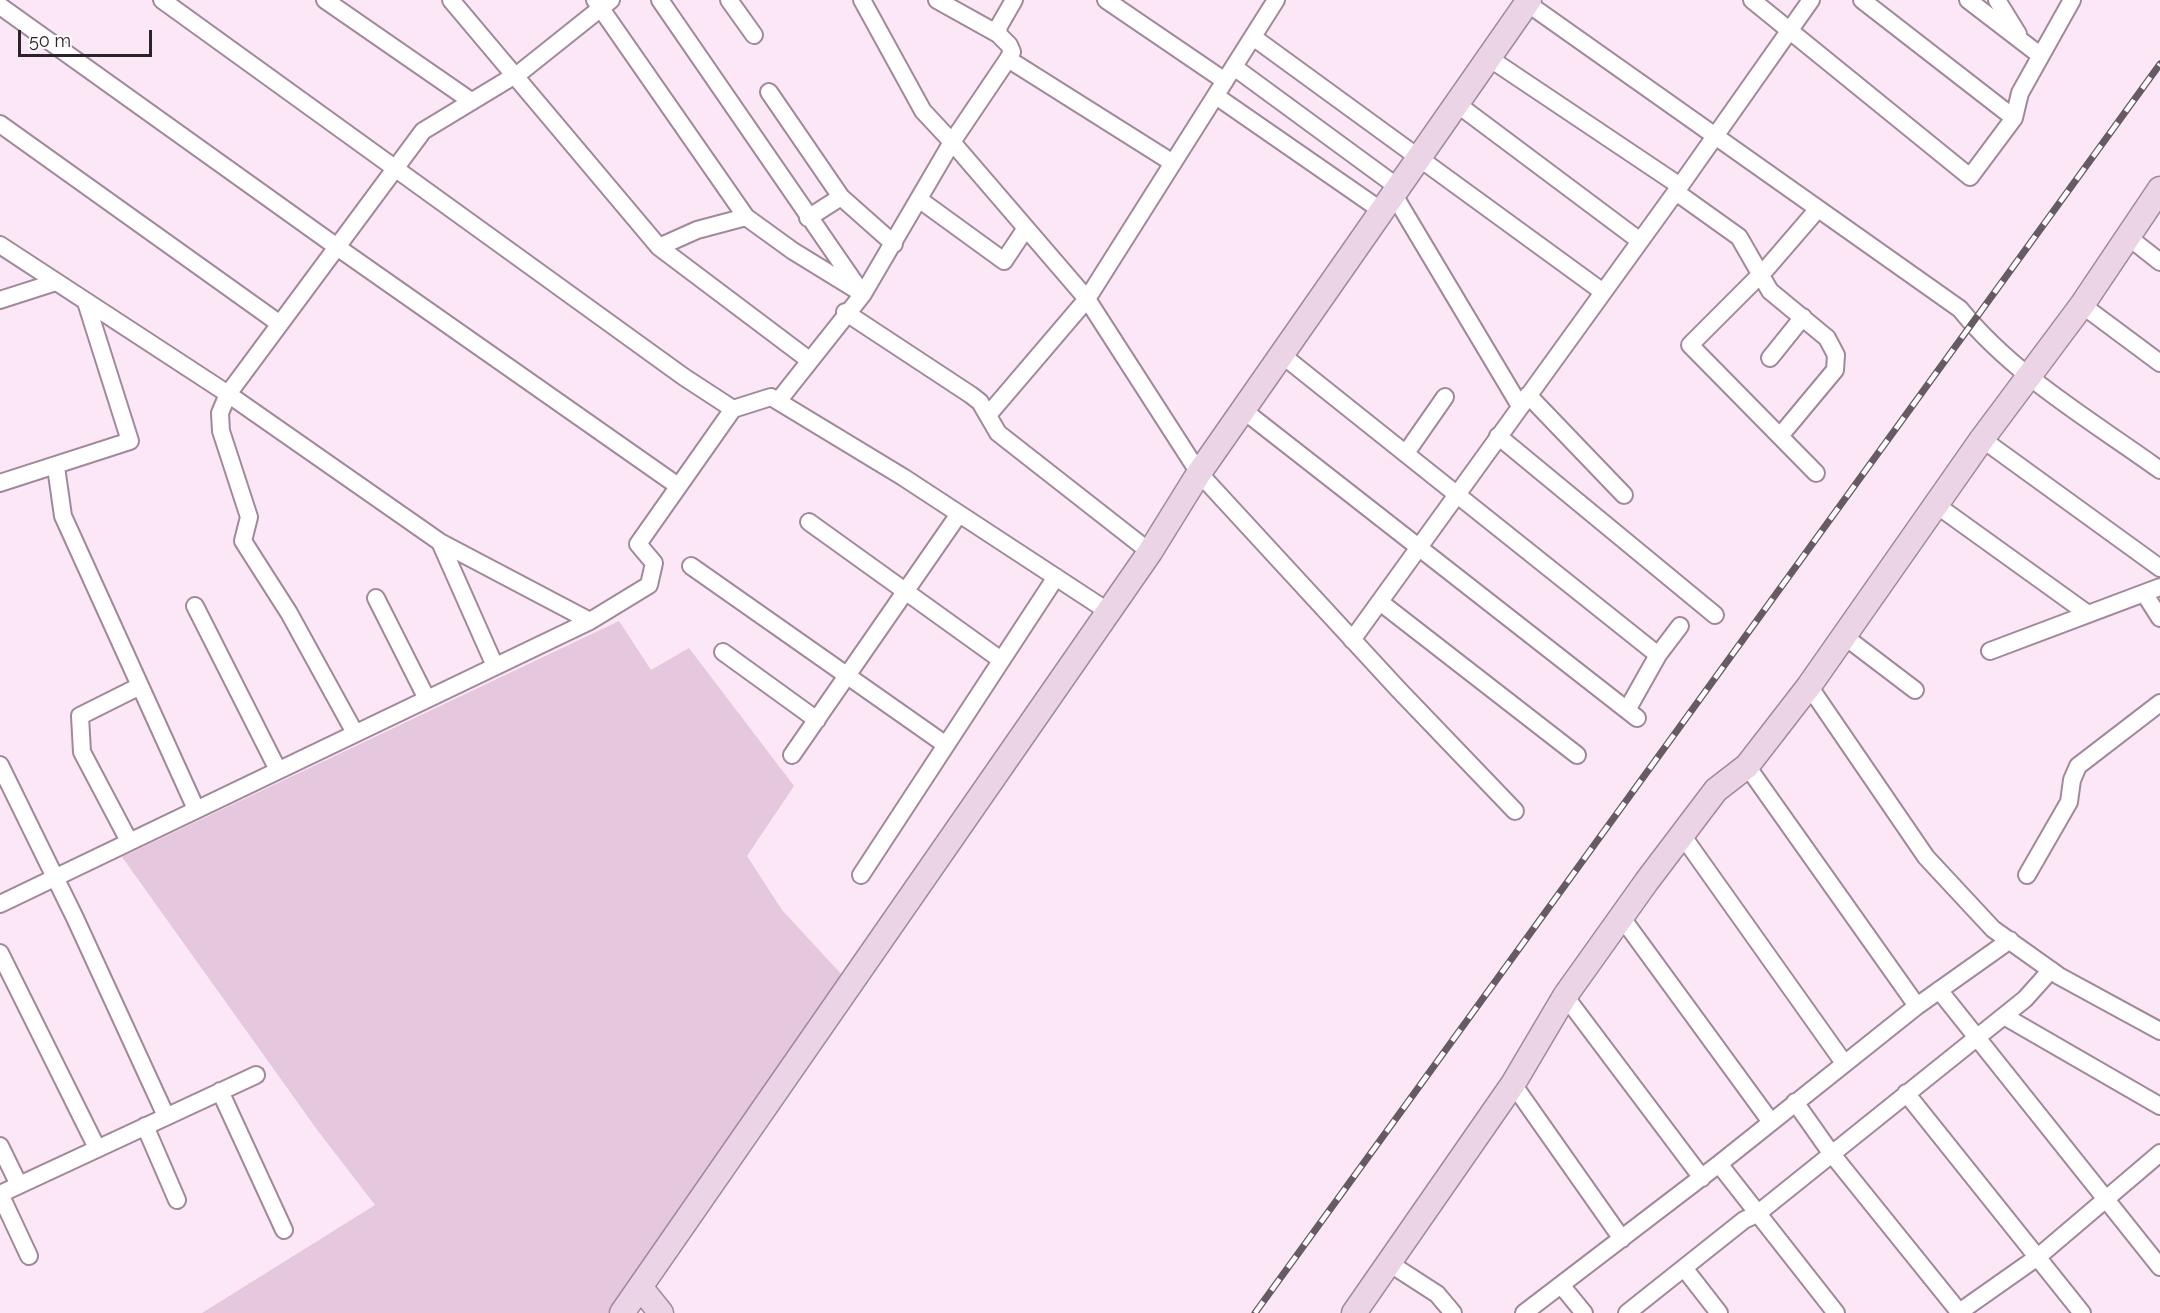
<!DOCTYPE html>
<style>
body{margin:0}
#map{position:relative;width:2160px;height:1313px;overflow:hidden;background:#fce7f7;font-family:Raleway,sans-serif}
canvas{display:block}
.scale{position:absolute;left:18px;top:30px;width:134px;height:27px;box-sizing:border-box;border:3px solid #2c232a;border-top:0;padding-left:8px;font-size:18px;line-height:21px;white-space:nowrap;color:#2c232a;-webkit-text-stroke:4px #fcfcfc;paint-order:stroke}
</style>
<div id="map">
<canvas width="2160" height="1313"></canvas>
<div class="scale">50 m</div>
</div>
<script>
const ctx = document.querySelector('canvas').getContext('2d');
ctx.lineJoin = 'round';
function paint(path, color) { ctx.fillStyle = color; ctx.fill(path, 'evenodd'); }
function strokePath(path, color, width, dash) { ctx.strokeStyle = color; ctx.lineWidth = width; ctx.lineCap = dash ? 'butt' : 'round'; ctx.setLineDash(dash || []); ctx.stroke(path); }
const green = new Path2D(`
 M619 621 651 670 689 648 794 786 747 856 782 910 843 976 608 1313H202L375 1205 318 1131 122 857Z`);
const street = new Path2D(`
 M162 0 684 377 733 409
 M325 0 471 101
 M451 0 659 247 809 360
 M595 0 746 217 793 251 863 294
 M660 0 857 286
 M729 0 754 35
 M862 0 923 111 952 142 1087 299 1199 473 1398 689 1515 811
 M937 0 998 34
 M1106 0 1225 81
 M1752 0 1970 177 2014 118 2020 93 2072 0
 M1862 0 2014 118
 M1968 0 2041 56
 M1997 0 2018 34
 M1527 3 1960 309C2013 375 2092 421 2160 470
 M0 6 337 247 678 486
 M1253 37 1603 292
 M1489 58 1680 186
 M1008 59 1173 163
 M1234 67 1399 188
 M769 92 841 197 894 244
 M1216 96 1382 211
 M1457 104 1640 241
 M0 124 280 324
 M1676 192 1739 237 1770 291 1827 338 1836 355 1835 370 1780 436
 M1394 195 1520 406
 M920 200 1004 261 1026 228
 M808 218 841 197
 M2127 236 2160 262
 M0 245 228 394 440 542 590 621
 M659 247 697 230 746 217
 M0 300 56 282
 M2082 305 2160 363
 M845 312 971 395 980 402 998 433 1150 552
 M1282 355 1658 655
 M1770 358 1803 317
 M1528 395 1624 495
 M779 400 863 294 952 142 1008 59 1012 52 1009 45 998 34 999 26 1014 0
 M1243 410 1637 718
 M988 415 1087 299 1276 0
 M1498 436 1715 615
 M1982 439 2160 568
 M1406 453 1445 397
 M56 467 63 516 196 809
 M1816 473 1690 345 1767 268 1817 210
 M0 483 130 441 86 302
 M1935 504 2088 614
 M809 522 1001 660
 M440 542 495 666
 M691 566 946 745
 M2144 593 2160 618
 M376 598 427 699
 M1380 602 1577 755
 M195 606 278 770
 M1844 636 1915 690
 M1352 640 1680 186 1811 0
 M1990 651 2160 587
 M723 652 817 720
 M1809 686 1926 857 1993 929 2059 976 2160 1031
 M1627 710 1658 655 1680 626
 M355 733 289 613 243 541 249 517 221 431 220 413 228 394 423 131 522 71 611 0
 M792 755 959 514
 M0 765 75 918 166 1116
 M1747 766 1917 1006
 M1682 835 1844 1063
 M129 841 82 752 80 716 140 686
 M861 875 1056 577
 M2027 875 2069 802 2072 780 2078 766 2160 703
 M0 904 590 621 649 585 654 563 638 544 733 409 771 397 903 477 1109 612
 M1622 918 1771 1122
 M0 953 97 1148
 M1939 990 2160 1267
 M1565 996 1702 1178
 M2004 1016 2160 1106
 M1513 1084 1622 1239
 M220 1091 284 1230
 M1906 1093 2082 1313
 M1795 1102 1831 1153 1960 1313
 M145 1126 177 1200
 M0 1146 19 1185
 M1719 1164 1836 1313
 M29 1256 0 1194 256 1075
 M1389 1263 1437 1294 1453 1313
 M1684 1268 1719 1313
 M1561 1285 1584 1313
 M1524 1313 1719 1164 1917 1006 2010 940
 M1627 1313 1744 1220 1757 1214 2025 999 2051 970
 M1958 1313 2039 1256 2160 1153`);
const secondary = new Path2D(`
 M640 1287 661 1313
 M622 1313 1150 552 1199 473 1529 0
 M1354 1313 1513 1084 1565 996 1647 881 1716 790 1747 766 1809 686 1982 439 2082 305 2160 189`);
const rail = new Path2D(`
 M1255 1313 2160 64`);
paint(green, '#e5c7de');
strokePath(street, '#a1899b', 20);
strokePath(secondary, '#a1899b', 27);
strokePath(street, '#fff', 16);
strokePath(secondary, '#ecd4e7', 24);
strokePath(rail, '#665a63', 7);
strokePath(rail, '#fcfcfc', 4.5, [14]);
</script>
